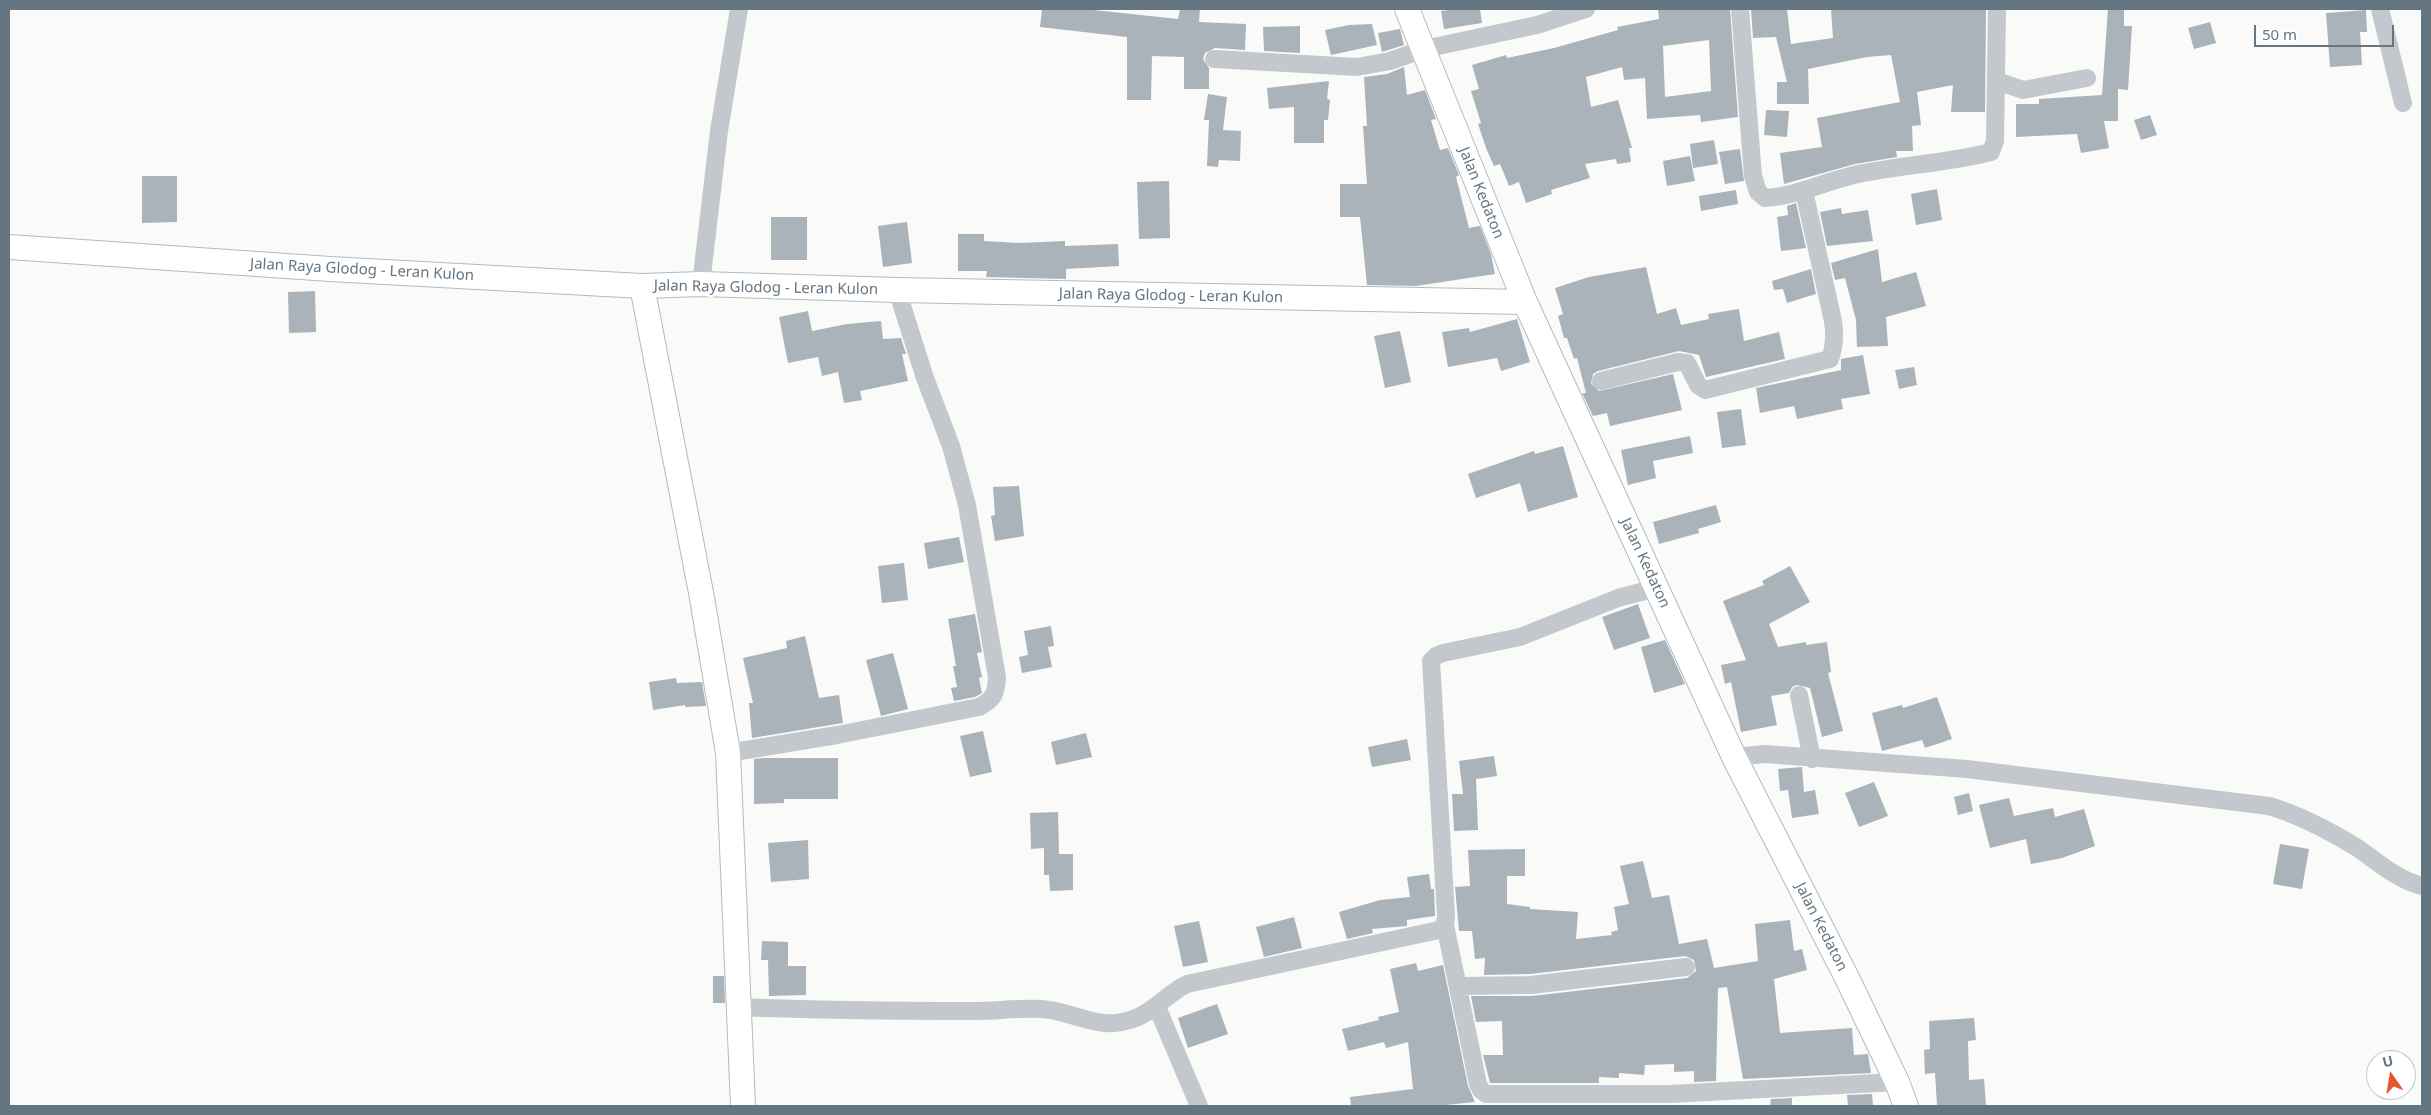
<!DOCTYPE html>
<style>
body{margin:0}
#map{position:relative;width:2431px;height:1115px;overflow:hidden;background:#fafaf8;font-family:"Noto Sans",sans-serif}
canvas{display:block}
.frame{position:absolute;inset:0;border:10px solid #657683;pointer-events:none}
.north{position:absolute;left:2366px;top:1050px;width:50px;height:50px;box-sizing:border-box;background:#fff;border:1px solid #c1c8cd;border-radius:50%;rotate:347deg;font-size:14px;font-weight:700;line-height:20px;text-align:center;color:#657683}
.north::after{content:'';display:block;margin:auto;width:18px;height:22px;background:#e4572e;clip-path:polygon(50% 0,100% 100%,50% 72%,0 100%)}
.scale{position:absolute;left:2254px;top:25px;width:140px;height:22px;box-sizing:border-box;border:2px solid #657683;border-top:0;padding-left:6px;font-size:15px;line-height:18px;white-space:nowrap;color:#657683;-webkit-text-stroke:4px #fff;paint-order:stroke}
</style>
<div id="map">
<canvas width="2431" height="1115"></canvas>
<div class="frame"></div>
<div class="north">U</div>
<div class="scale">50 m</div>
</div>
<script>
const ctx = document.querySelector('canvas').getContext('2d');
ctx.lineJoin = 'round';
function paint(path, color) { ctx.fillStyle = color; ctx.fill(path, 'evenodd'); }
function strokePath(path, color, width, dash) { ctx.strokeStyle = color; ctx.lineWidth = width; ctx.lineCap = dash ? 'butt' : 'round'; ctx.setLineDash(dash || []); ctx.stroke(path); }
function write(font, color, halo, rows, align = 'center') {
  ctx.font = font + ' "Noto Sans",sans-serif'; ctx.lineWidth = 5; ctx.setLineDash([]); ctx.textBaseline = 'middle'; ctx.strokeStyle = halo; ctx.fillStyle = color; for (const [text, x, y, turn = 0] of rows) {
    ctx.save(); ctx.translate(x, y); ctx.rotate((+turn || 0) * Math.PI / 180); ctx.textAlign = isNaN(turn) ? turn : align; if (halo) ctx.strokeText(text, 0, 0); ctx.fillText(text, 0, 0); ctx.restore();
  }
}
const building = new Path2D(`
 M1042 9H1085L1178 19 1180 9H1200L1199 22 1246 24 1245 50 1215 48 1205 53 1203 59 1209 68V89H1184V57L1152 56 1151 100H1127V37L1040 27Z
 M1457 9H1480L1482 23 1444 29 1441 11Z
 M1667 9H1730L1738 117 1701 122 1700 115 1647 119 1645 78 1624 80 1622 67 1586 77 1591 107 1618 100 1632 148H1629L1631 162 1617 164 1616 159 1585 164 1590 178 1551 190 1552 194 1526 203 1519 182 1509 186 1500 164 1494 166 1486 148 1478 124 1481 123 1471 91 1479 89 1472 65 1506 55 1507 58 1554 48 1618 30 1617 27 1659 19 1658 10ZM1709 40 1711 91 1665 97 1663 46Z
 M1751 9H1787L1791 44 1833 38 1831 9H1986L1985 112H1951L1953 85 1917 92 1921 125 1912 126 1913 151H1896L1897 157 1855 164 1784 184 1780 153 1822 147 1817 118 1900 102 1891 55 1867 57 1808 69 1809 104H1777V82H1787L1776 37 1753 38Z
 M2108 9H2124V26H2132L2128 90 2118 89V121H2104L2109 148 2081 153 2077 134 2016 137V104H2039V99L2102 95Z
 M2366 10 2367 32H2360L2362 65 2330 67 2326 13Z
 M2210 22 2216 43 2194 49 2188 28Z
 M1372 24 1377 45 1331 55 1325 30 1349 25Z
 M1300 26V53L1264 51 1263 27Z
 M1400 29 1404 45 1382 52 1378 33Z
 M1404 67 1407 95 1425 90 1436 119 1431 120 1440 150 1448 148 1459 175 1456 177 1469 228 1480 226 1491 254 1495 274 1416 286 1367 285 1360 217H1340V184H1367L1363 126H1367L1364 77 1387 74Z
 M1329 81 1327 99 1330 100 1328 120H1324V143H1294V107L1269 109 1267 88Z
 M1208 94 1227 97 1223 130 1241 131 1240 161 1219 160 1218 167 1207 166 1209 120H1204Z
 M1766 110 1789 111 1787 137 1764 135Z
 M2150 115 2157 135 2141 140 2134 120Z
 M1714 140 1718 164 1693 168 1690 144Z
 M1740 149 1744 181 1725 184 1719 152Z
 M1690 156 1695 181 1667 186 1663 161Z
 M142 176H177V222L142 223Z
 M1169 181 1170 238 1139 239 1137 182Z
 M1937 189 1942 220 1916 225 1911 194Z
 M1736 190 1738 204 1701 211 1699 196Z
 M1796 203 1806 248 1781 251 1777 217 1788 215 1787 206Z
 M1841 208 1842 214 1868 210 1873 241 1827 246 1820 212Z
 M771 217H807V260H771Z
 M907 222 912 263 883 267 878 226Z
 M958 234H984V241L1019 243 1065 241V246L1118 244 1119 266 1066 269V279L986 277 987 271H958Z
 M1878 249 1882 282 1916 272 1926 306 1886 317 1888 346 1857 347 1856 320 1845 278 1835 280 1831 263Z
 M1646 267 1657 314 1676 308 1681 325 1709 319 1708 314 1739 309 1744 341 1779 332 1785 359 1706 377 1699 355 1679 351 1598 371 1593 374 1591 383 1599 391 1673 374 1682 410 1610 426 1607 413 1593 416 1582 393H1586L1577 358 1574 359 1567 338H1564L1558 316 1563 314 1555 288 1589 277Z
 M1811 269 1816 294 1787 303 1783 289 1774 290 1772 281Z
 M315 291 316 332 289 333 288 292Z
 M808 311 812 331 847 324 881 321 883 339 901 338 906 354H902L908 381 860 391 862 400 844 403 838 372 822 376 818 357 788 363 779 317Z
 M1517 319 1530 362 1501 371 1497 358 1448 367 1442 332 1469 328 1470 332Z
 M1400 331 1411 382 1385 388 1374 336Z
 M1863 355 1870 394 1841 399 1843 409 1797 419 1794 406 1760 413 1756 388 1841 370V359Z
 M1914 367 1917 385 1899 389 1895 370Z
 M1741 409 1746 445 1722 448 1717 412Z
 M1690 436 1693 453 1653 461 1656 478 1628 485 1621 450Z
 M1563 446 1578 497 1528 512 1520 483 1476 498 1468 474 1534 451 1535 454Z
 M1019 486 1024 536 995 541 991 516 995 515 993 487Z
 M1716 505 1721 522 1698 529 1699 533 1659 544 1653 522Z
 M959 537 964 562 928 569 924 543Z
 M904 563 908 600 882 603 878 566Z
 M1790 566 1810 602 1769 624 1778 647 1806 642V645L1827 642 1831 672 1828 673 1843 731 1822 737 1810 688 1797 685 1792 687 1789 693 1771 696 1777 725 1741 732 1731 682 1725 684 1721 665 1746 660 1723 601 1764 585 1762 581Z
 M1638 604 1650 638 1614 650 1602 617Z
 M975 614 982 652 977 653 982 677 979 678 982 693 975 697 954 701 951 688 957 687 953 666H956L948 619Z
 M1051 626 1054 646 1048 647 1052 667 1022 673 1019 657 1028 655 1024 631Z
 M805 636 819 698 839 695 843 723 752 738 749 703H753L743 658 787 648 786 641Z
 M1665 640 1685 684 1654 693 1641 647Z
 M893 653 908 709 881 716 866 660Z
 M676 678 677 683 702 682 706 706 685 707V705L653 710 649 682Z
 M1937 697 1952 739 1925 748 1922 740 1882 751 1872 713 1902 705 1903 708Z
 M983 731 992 772 970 777 960 736Z
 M1086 733 1092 757 1056 765 1051 742Z
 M1407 739 1411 760 1372 767 1368 747Z
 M1494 756 1497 776 1476 779 1478 830 1454 831 1452 794H1463L1459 761Z
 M764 758H838V799H784V803L754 804V759Z
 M1802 767 1804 792 1815 790 1819 814 1792 818 1788 790 1780 791 1778 769Z
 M1874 782 1888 816 1859 827 1845 793Z
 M1969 793 1973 811 1958 815 1954 797Z
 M2009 798 2014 816 2053 808 2055 817 2084 809 2095 846 2062 858 2031 864 2026 839 1990 848 1979 805Z
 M1058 812 1059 854H1073V890L1050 891 1049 875H1044V848L1031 849 1030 813Z
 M808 840 809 879 771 882 768 843Z
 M2280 844 2309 849 2302 889 2273 884Z
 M1525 849V876H1507V904L1530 907V909L1578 912 1576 939 1612 935 1611 932 1618 930 1614 907 1629 904 1620 866 1643 861 1652 898 1669 895 1679 944 1707 939 1714 968 1758 961 1755 924 1790 920 1794 951 1802 949 1807 970 1774 979 1780 1033 1852 1028 1854 1055 1868 1054 1871 1073 1743 1079 1727 987 1718 988 1716 1081 1694 1082V1071L1674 1072V1064L1645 1065 1644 1075 1619 1073V1078L1599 1077V1083H1490L1483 1055H1503L1502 1021 1476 1022 1471 996H1532L1687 978 1696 971 1694 960 1685 956 1530 974 1484 975 1485 958 1475 959 1472 931H1459L1455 887 1470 886 1468 850Z
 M1429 874 1431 889H1434L1435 916 1407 920V926L1372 929 1373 933 1347 939 1339 912 1380 900 1410 897 1407 877Z
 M1294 917 1302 948 1264 957 1256 927Z
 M1199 921 1208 962 1183 967 1174 926Z
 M762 941 788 942V966H806V995L769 996 768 960H761Z
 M1416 963 1418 971 1443 965 1468 1086 1475 1102 1435 1106H1351L1350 1097 1413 1089 1408 1042 1386 1048 1384 1042 1348 1051 1342 1029 1379 1020 1378 1017 1399 1012 1390 969Z
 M713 976H724L725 1003H713Z
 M1217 1004 1228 1034 1188 1048 1178 1018Z
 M1974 1018 1976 1040 1968 1041 1969 1080 1984 1079 1986 1105 1937 1106 1935 1073 1925 1074 1924 1050 1930 1049 1929 1021Z
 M1872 1094 1873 1106H1848L1847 1095Z
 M1792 1098V1106H1770L1771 1099Z`);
const street = new Path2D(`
 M1740 9 1753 176 1758 192 1765 198C1797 196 1826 181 1858 174 1902 165 1948 163 1991 152L1995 141 1997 9
 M2380 9 2403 103
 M1214 59 1357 67 1390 61 1424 49 1537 25 1586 9
 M1997 81 2023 90 2087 78
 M701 284 719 131 739 9
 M1601 381 1678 362 1687 363 1698 385 1705 390 1830 359C1835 346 1835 335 1833 321L1804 191
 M1799 695 1812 759
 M728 753 837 735 979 707C994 699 996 694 997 677L967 505 951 446 925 378 897 290
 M1734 757 1765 754 1967 769 2269 806C2300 815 2328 830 2356 847 2377 861 2397 880 2422 886
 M1445 925 1478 1084 1481 1090 1486 1094H1670L1897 1082
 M1460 986 1531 985 1686 967
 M738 1007C816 1010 894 1011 973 1011 995 1011 1018 1008 1041 1009 1068 1010 1095 1028 1122 1022 1151 1017 1163 996 1187 984L1439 930 1445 925 1446 916 1431 661 1436 656 1443 653 1520 637 1618 598 1656 588
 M1157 1007 1199 1106`);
const secondary = new Path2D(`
 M1407 9 1525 302 1734 757 1847 978 1897 1082 1906 1106
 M9 247 330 269 642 286 701 284 897 290 1525 302
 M642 286 702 598 728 753 743 1106`);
const streetNames = [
 ["Jalan Kedaton",1481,193,68],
 ["Jalan Raya Glodog - Leran Kulon",362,270,3],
 ["Jalan Raya Glodog - Leran Kulon",766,288,1],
 ["Jalan Raya Glodog - Leran Kulon",1171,296,1],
 ["Jalan Kedaton",1645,563,65],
 ["Jalan Kedaton",1821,927,63]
];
paint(building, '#aab3b9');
strokePath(secondary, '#b3babf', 26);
strokePath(street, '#c3c8cc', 18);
strokePath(secondary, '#fff', 24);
write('15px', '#657683', '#fff', streetNames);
</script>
